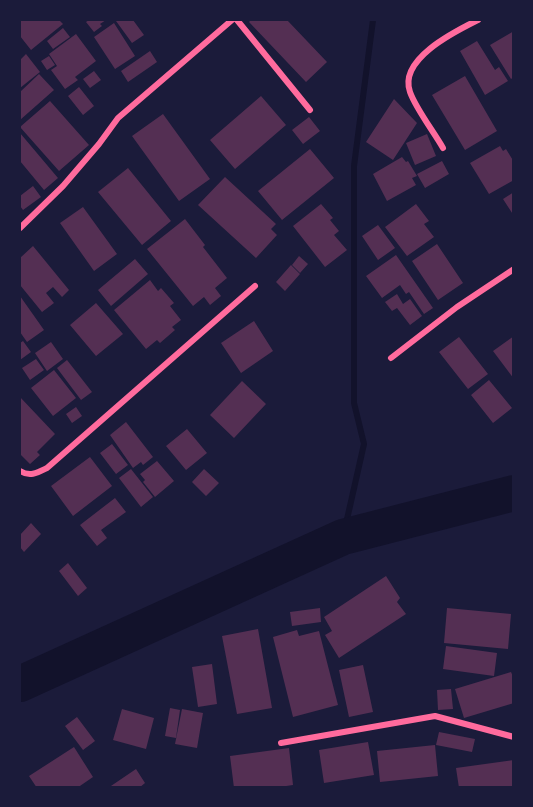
<!DOCTYPE html>
<style>
body{margin:0}
#map{position:relative;width:533px;height:807px;overflow:hidden;background:#1b1b3a;font-family:Lato,sans-serif}
canvas{display:block}
.frame{position:absolute;inset:0;border:21px solid #1b1b3a;pointer-events:none}
</style>
<div id="map">
<canvas width="533" height="807"></canvas>
<div class="frame"></div>
</div>
<script>
const ctx = document.querySelector('canvas').getContext('2d');
ctx.lineJoin = 'round';
function strokePath(path, color, width, dash) { ctx.strokeStyle = color; ctx.lineWidth = width; ctx.lineCap = dash ? 'butt' : 'round'; ctx.setLineDash(dash || []); ctx.stroke(path); }
function paint(path, color) { ctx.fillStyle = color; ctx.fill(path, 'evenodd'); }
const stream = new Path2D(`
 M343 537 364 444 354 403V166L373 20`);
const river = new Path2D(`
 M20 684 343 537 514 493`);
const building = new Path2D(`
 M20 20H59L63 24 31 50 20 36Z
 M89 20H106L100 24 102 26 94 32 86 22Z
 M117 20H133L144 35 132 43 116 21Z
 M251 20H287L327 62 306 82 249 22Z
 M114 23 135 56 115 69 94 37Z
 M63 28 70 37 53 49 47 41Z
 M514 31V77L511 79 490 45Z
 M76 34 96 61 75 77 78 80 65 89 51 70 57 66 49 54Z
 M477 41 495 70 499 67 508 81 485 95 460 51Z
 M150 51 157 62 128 82 121 71Z
 M26 54 40 72 20 88V60Z
 M49 56 55 65 47 70 41 61Z
 M94 71 101 80 90 88 83 79Z
 M39 74 54 90 20 120V92Z
 M465 76 497 131 465 150 432 95Z
 M79 87 94 106 83 115 68 96Z
 M261 96 286 125 235 169 210 140Z
 M394 99 417 123 393 160 366 142Z
 M50 101 89 145 59 171 20 127Z
 M163 114 210 179 179 201 132 136Z
 M309 117 320 131 303 144 292 130Z
 M20 133 58 178 44 190 20 161Z
 M427 134 436 156 415 165 406 143Z
 M500 146 503 151 506 149 514 162V180L489 194 470 163Z
 M310 149 334 178 282 220 258 191Z
 M402 157 406 162 408 161 417 176 412 178 416 185 387 201 373 174Z
 M442 161 449 174 425 188 417 174Z
 M128 168 171 221 142 245 98 192Z
 M225 177 276 224 271 229 277 235 256 258 198 205Z
 M33 186 41 197 23 210 20 206V196Z
 M514 192V216L503 199Z
 M321 204 333 218 330 220 339 231 334 235 347 250 325 267 293 226Z
 M416 204 429 221 424 224 434 237 407 256 385 227Z
 M83 207 117 254 94 271 60 223Z
 M185 219 205 245 203 247 227 278 215 288 221 296 210 305 204 297 193 306 147 249Z
 M378 225 395 248 378 260 362 236Z
 M437 244 463 283 438 300 412 261Z
 M33 246 69 290 62 297 53 287 46 293 54 303 42 312 20 285V258Z
 M396 255 433 308 424 314 409 292 406 294 400 285 382 298 366 276Z
 M299 256 308 264 300 273 292 265Z
 M135 259 148 274 111 306 98 290Z
 M291 265 300 274 285 291 276 282Z
 M150 280 158 291 161 288 174 303 170 306 181 320 172 327 175 330 160 343 157 340 146 349 114 310Z
 M397 294 403 304 410 299 422 316 410 325 397 308 392 311 385 302Z
 M20 296 44 330 27 342 20 332Z
 M96 303 123 334 96 356 70 325Z
 M254 321 273 351 241 373 221 343Z
 M514 336V379L493 351Z
 M459 337 488 374 468 389 439 352Z
 M23 341 31 352 20 360V343Z
 M51 342 63 359 47 371 35 353Z
 M36 359 44 370 30 380 22 368Z
 M67 360 92 392 81 400 57 368Z
 M54 370 76 398 53 416 31 388Z
 M489 380 512 408 493 423 471 395Z
 M242 381 266 404 234 438 210 415Z
 M20 397 55 434 37 452 40 455 30 464 20 454Z
 M76 407 82 416 72 423 66 414Z
 M126 422 153 457 143 465 141 462 133 468 110 435Z
 M187 429 207 453 186 470 166 446Z
 M112 444 128 465 116 474 100 453Z
 M90 457 112 486 73 516 51 486Z
 M157 461 174 481 155 497 143 482 145 480 140 474Z
 M131 469 153 497 141 507 119 478Z
 M204 469 219 483 206 496 192 482Z
 M115 498 126 512 101 530 107 538 97 546 80 525Z
 M31 523 41 534 24 552 20 547V535Z
 M68 563 87 588 78 596 59 571Z
 M386 576 400 598 397 602 406 614 339 658 325 635 332 631 324 617Z
 M320 608 321 622 292 626 290 612Z
 M447 608 511 614 508 649 444 643Z
 M258 629 272 708 237 714 222 636Z
 M297 630 299 636 319 631 338 705 293 717 273 637Z
 M446 646 497 653 494 676 443 669Z
 M212 664 217 704 198 707 192 667Z
 M363 665 373 712 349 717 339 670Z
 M511 672 514 679V703L464 718 455 689Z
 M451 689 453 709 438 710 437 690Z
 M170 708 180 710 176 738 165 736Z
 M122 709 154 718 146 749 113 740Z
 M182 709 203 713 197 748 175 744Z
 M77 717 95 741 83 750 65 726Z
 M439 732 475 739 472 752 436 745Z
 M368 742 374 775 324 783 319 750Z
 M435 745 438 776 380 782 377 751Z
 M74 747 93 777 77 788H37L29 776Z
 M289 748 293 785 273 788H234L230 756Z
 M514 760V788H459L456 768Z
 M136 769 145 783 139 788H108Z`);
const minor = new Path2D(`
 M237 20 310 110
 M443 148C434 132 416 109 410 92 398 59 456 31 478 20
 M20 228 63 186 99 144 118 118 232 20
 M391 358 457 307 514 269
 M20 471C30 477 37 473 47 468L255 286
 M281 743 435 716 514 737`);
strokePath(stream, '#12122b', 6);
strokePath(river, '#12122b', 36);
paint(building, '#542f53');
strokePath(minor, '#ff6b9d', 6);
</script>
